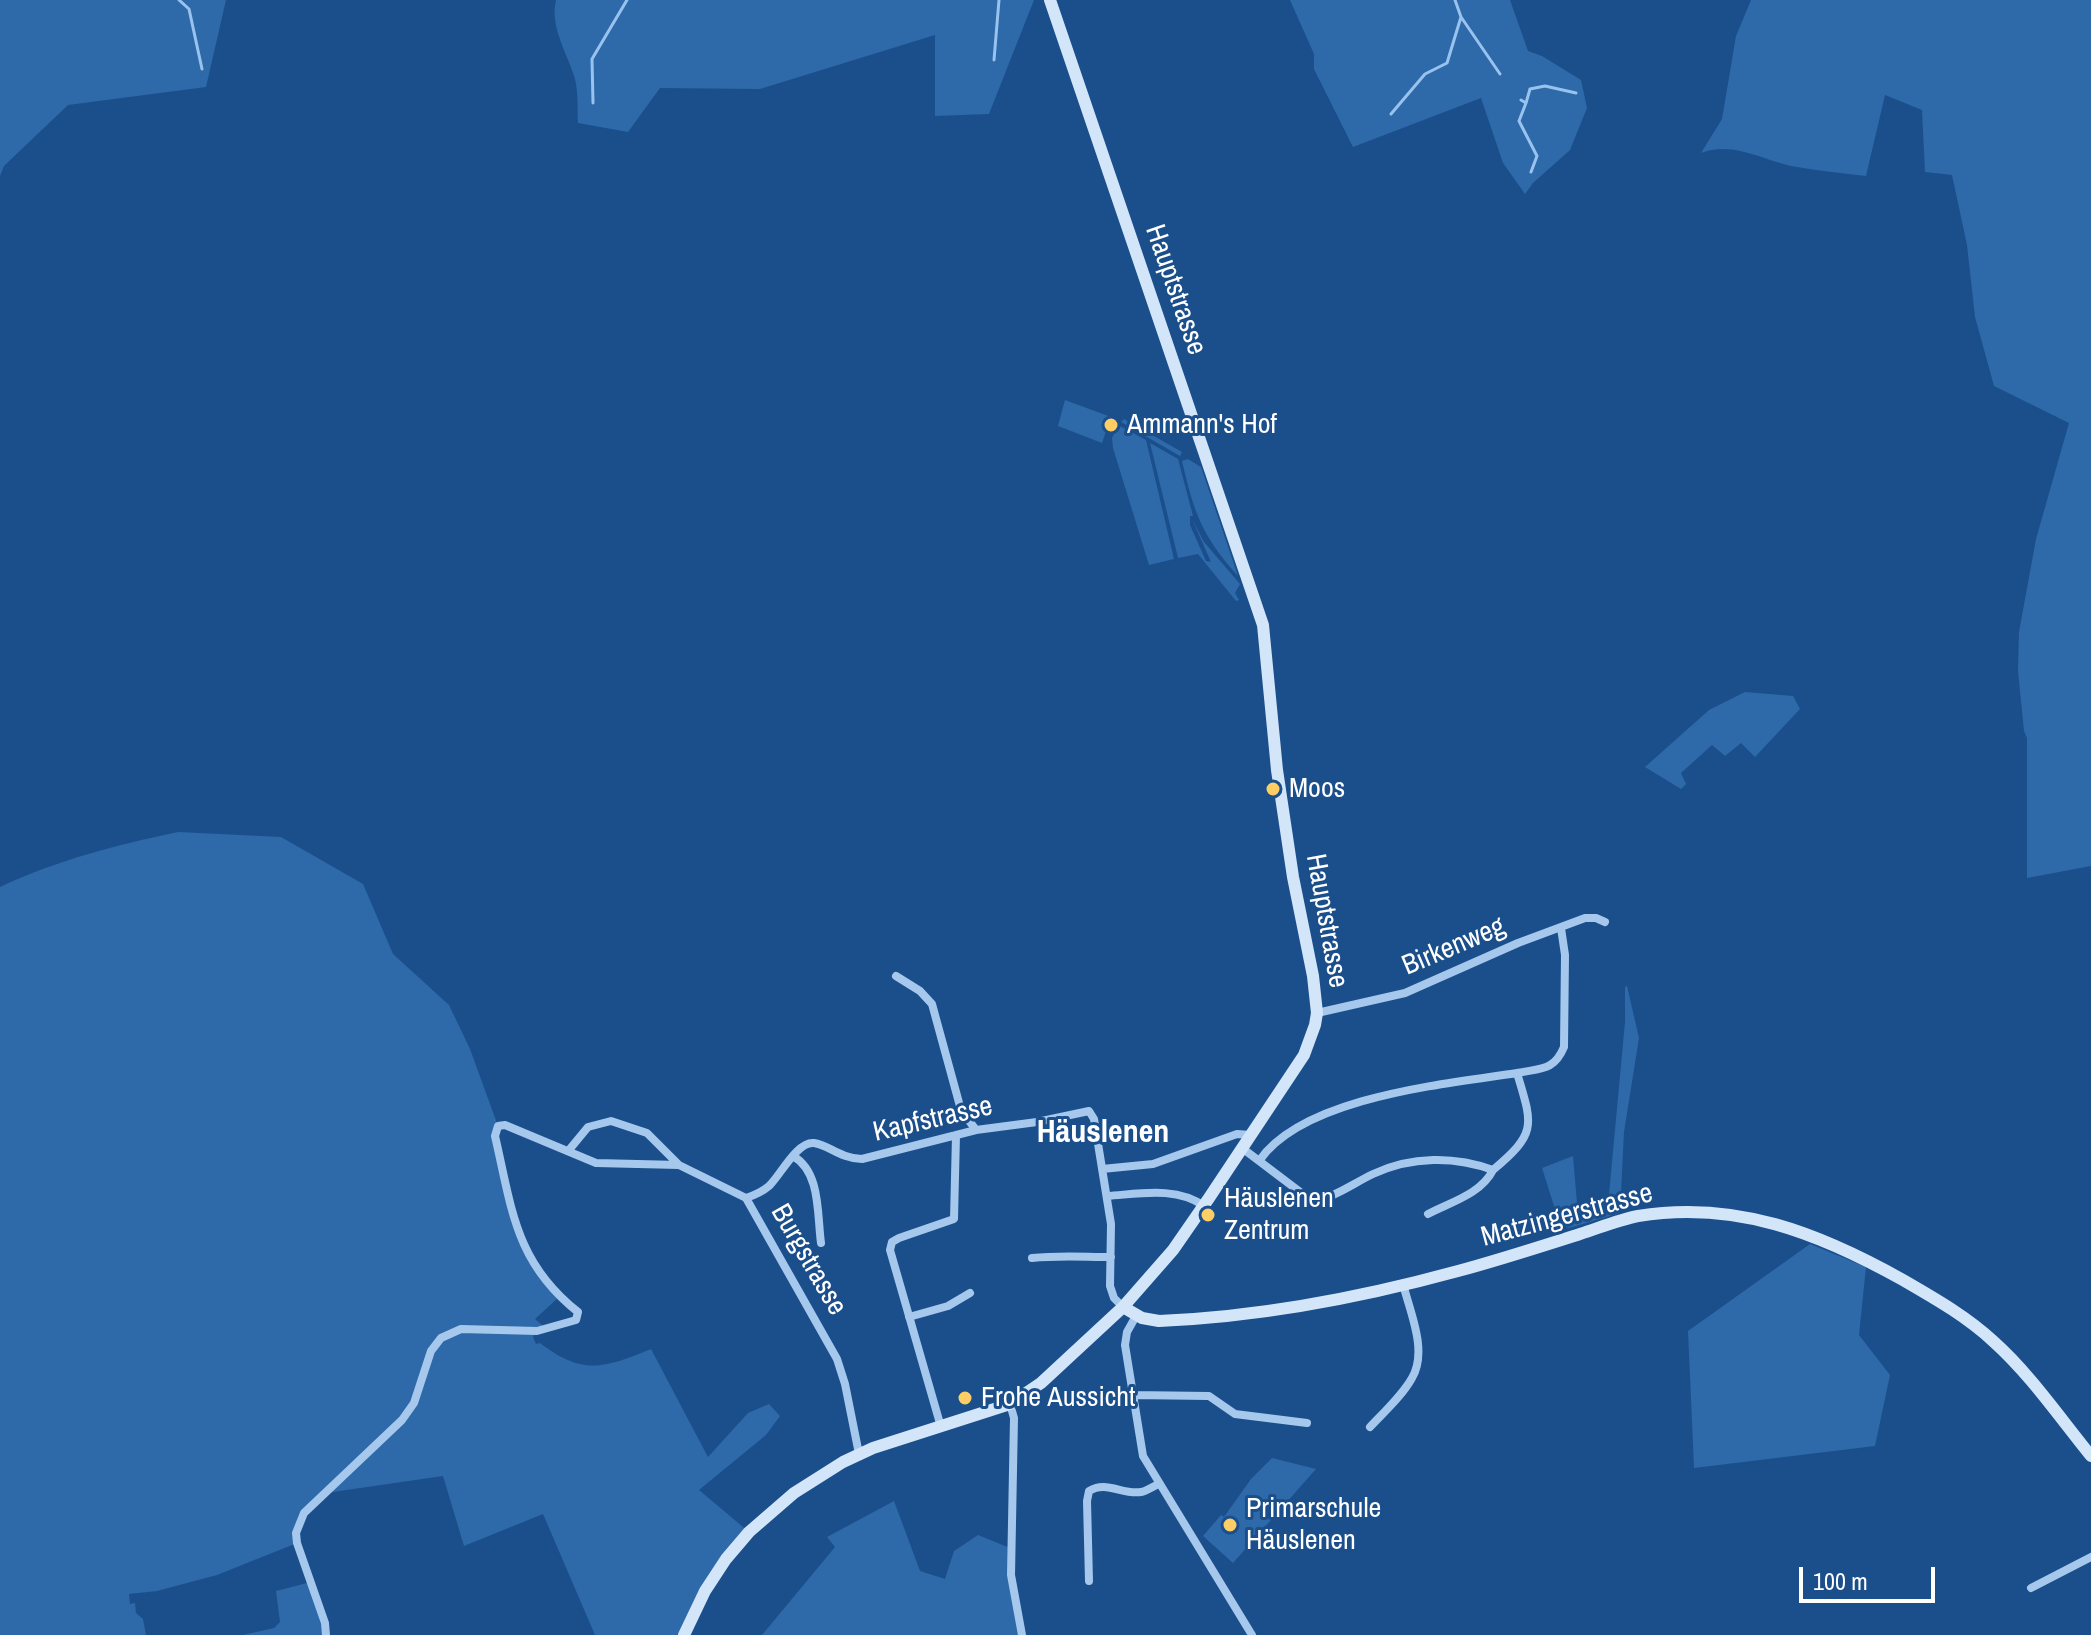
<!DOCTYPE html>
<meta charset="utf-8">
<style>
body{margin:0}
#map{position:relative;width:2091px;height:1635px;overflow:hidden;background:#1b4f8b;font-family:"Archivo Narrow",sans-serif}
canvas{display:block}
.scale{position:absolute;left:1799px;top:1567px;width:136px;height:36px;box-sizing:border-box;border:4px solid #fff;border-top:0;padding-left:10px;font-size:24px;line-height:28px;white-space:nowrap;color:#fff;-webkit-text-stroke:6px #1b4f8b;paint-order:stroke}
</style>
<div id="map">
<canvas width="2091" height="1635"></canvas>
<div class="scale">100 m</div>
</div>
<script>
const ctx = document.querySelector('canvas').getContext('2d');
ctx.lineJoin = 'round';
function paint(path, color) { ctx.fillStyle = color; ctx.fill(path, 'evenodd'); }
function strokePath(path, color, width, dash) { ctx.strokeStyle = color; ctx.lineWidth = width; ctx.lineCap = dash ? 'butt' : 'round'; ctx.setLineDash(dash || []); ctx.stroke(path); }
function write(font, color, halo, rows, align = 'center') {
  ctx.font = font + ' "Archivo Narrow",sans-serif'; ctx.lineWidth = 6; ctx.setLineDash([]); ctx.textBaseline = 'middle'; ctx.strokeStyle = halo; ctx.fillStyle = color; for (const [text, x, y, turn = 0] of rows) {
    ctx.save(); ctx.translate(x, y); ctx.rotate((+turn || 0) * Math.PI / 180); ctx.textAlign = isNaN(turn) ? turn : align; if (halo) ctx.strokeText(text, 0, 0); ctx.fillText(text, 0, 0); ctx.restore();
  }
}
const green = new Path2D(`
 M0 0H226L206 87 68 105 4 166 0 176Z
 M556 0H1034L989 114 935 116V35L760 89 660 88 628 132 578 123C577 108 579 88 573 73 565 49 550 26 556 0Z
 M1290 0H1510L1528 51 1542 56 1581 80 1587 108 1570 150 1533 183 1525 194 1503 163 1481 98 1353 147 1314 69V54Z
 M1751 0H2091V866L2027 878V738L2024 731 2018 671 2019 632 2036 539 2069 423 1994 386 1975 317 1967 245 1952 175 1925 172 1922 110 1885 95 1866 176C1843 173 1820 171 1797 167 1766 162 1733 140 1701 153L1722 119 1736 36Z
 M1065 400 1111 417 1102 443 1058 426Z
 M1124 419 1182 452 1180 456 1121 422Z
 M1118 425 1146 440 1174 559 1149 565 1113 448 1112 438Z
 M1150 443 1178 459 1193 516H1190V525L1206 561 1211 562 1192 519 1204 542 1240 584 1235 593 1239 600 1236 601 1198 554 1178 558Z
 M1188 459 1201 467 1238 576C1202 536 1194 513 1182 461Z
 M1745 692 1793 696 1800 709 1755 757 1741 743 1725 756 1712 745 1681 773 1686 784 1681 789 1645 767 1709 710Z
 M178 832 281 837 363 884 393 954 449 1005 470 1049 498 1126 495 1136 528 1257 559 1297 535 1319 548 1330 537 1331 533 1337 536 1344 540 1343C583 1376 604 1368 651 1349L708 1457 748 1413 769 1404 780 1416 766 1435 699 1490 749 1532 684 1635H595L543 1514 464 1546 443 1476 326 1493 304 1513 297 1543 217 1575 157 1591 129 1594 130 1604 135 1603 136 1613 143 1619 146 1635H0V887C57 860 117 845 178 832Z
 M1627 986 1639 1038 1624 1132 1620 1213 1569 1228 1560 1225 1542 1168 1573 1156 1577 1203 1608 1205 1625 1022V987Z
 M1810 1244 1866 1267 1859 1335 1890 1375 1875 1446 1694 1468 1688 1331Z
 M1272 1458 1316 1469 1233 1563 1203 1536 1221 1515 1224 1517 1251 1479Z
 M894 1501 920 1571 945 1579 954 1551 978 1535 1010 1548 1022 1635H762L835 1547 827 1537Z
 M311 1582 326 1635H243L274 1628 280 1622 276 1591Z`);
const stream = new Path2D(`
 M179 0 189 9 202 69
 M1461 17 1500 74
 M994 60 999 0
 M1521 100 1526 103 1530 89 1545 86 1576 93
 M593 103 592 59 627 0
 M1526 103 1519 121 1537 156 1531 172
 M1391 114 1425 74 1447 63 1461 17 1455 0`);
const street = new Path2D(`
 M896 976 920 991 932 1004 961 1110 976 1130
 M1317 1013 1405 993 1518 943 1585 918H1596L1605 922
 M1517 1073C1541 1068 1554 1071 1564 1047L1565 955 1561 928
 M1242 1148 1308 1198 1317 1201C1337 1196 1354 1183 1373 1174 1411 1156 1455 1156 1493 1170 1537 1133 1533 1126 1517 1073 1445 1084 1303 1097 1259 1161
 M569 1150 588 1127 611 1121 647 1133 679 1165
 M793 1156C821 1172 817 1214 821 1243
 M1102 1169 1153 1164 1237 1134 1251 1135
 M1107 1196C1139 1194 1176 1186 1204 1206
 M746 1198C755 1195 762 1192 769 1186 780 1176 797 1141 814 1143 829 1145 839 1158 862 1159L976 1130 1037 1122 1089 1111 1094 1119 1111 1224 1110 1286 1114 1298 1123 1307
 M1428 1214C1451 1202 1481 1194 1493 1170
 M1032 1258C1059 1255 1084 1257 1111 1257
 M1136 1316 1127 1332 1125 1345 1143 1456 1252 1635
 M909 1317 948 1306 970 1293
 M1132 1395 1209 1396 1235 1414 1307 1423
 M1010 1404 1014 1418 1011 1575 1022 1635
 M941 1427 890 1250 892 1242 899 1238 954 1219 956 1135
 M1370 1427C1384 1412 1402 1396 1412 1378 1428 1351 1410 1312 1403 1284
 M1089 1581 1087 1501 1089 1491C1106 1480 1122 1495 1141 1492 1147 1491 1153 1486 1159 1484
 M2031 1588 2091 1557
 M326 1635 325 1623 297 1543 296 1533 304 1513 402 1420 414 1403 431 1351 441 1338 461 1329 537 1331 576 1320 578 1312C515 1262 512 1209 495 1136L498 1126 505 1125 596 1163 679 1165 746 1198 837 1359 845 1384 859 1454`);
const secondary = new Path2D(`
 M1123 1307 1142 1318 1159 1321C1257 1317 1363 1297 1458 1271 1499 1260 1539 1247 1580 1234 1599 1228 1618 1220 1638 1216 1736 1200 1819 1233 1903 1280 1934 1298 1966 1316 1993 1341 2030 1374 2060 1418 2091 1456
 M684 1635 705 1591 726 1559 749 1532 794 1493 843 1462 873 1448 1010 1404 1041 1383 1123 1307 1173 1250 1209 1198 1304 1055 1315 1025 1317 1013 1313 976 1293 877 1277 770 1263 625 1050 0`);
const markers = [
 [1111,425,8,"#fecd63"],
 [1273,789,8,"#fecd63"],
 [1208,1215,8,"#fecd63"],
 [965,1398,8,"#fecd63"],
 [1230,1525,8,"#fecd63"]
];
const streetNames = [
 ["Hauptstrasse",1175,290,71],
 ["Hauptstrasse",1326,921,80],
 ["Birkenweg",1454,947,-23],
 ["Kapfstrasse",933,1120,-13],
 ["Matzingerstrasse",1567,1216,-15],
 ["Burgstrasse",808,1260,60]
];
const poiNames = [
 ["Ammann's Hof",1127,425],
 ["Moos",1289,789],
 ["Häuslenen",1224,1199],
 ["Zentrum",1224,1231],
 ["Frohe Aussicht",981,1398],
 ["Primarschule",1246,1509],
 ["Häuslenen",1246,1541]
];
const quarterNames = [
 ["Häuslenen",1103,1133]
];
paint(green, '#2e69a9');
strokePath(stream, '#99c3ef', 3);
strokePath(street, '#a6c8ed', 8);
strokePath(secondary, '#d3e5f9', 12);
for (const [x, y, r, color] of markers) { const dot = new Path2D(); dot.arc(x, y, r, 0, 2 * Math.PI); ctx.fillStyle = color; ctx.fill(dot); strokePath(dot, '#1b4f8b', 3); }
write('28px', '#fff', '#1b4f8b', streetNames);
write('28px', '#fff', '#1b4f8b', poiNames, 'left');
write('bold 32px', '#fff', '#1b4f8b', quarterNames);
</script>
